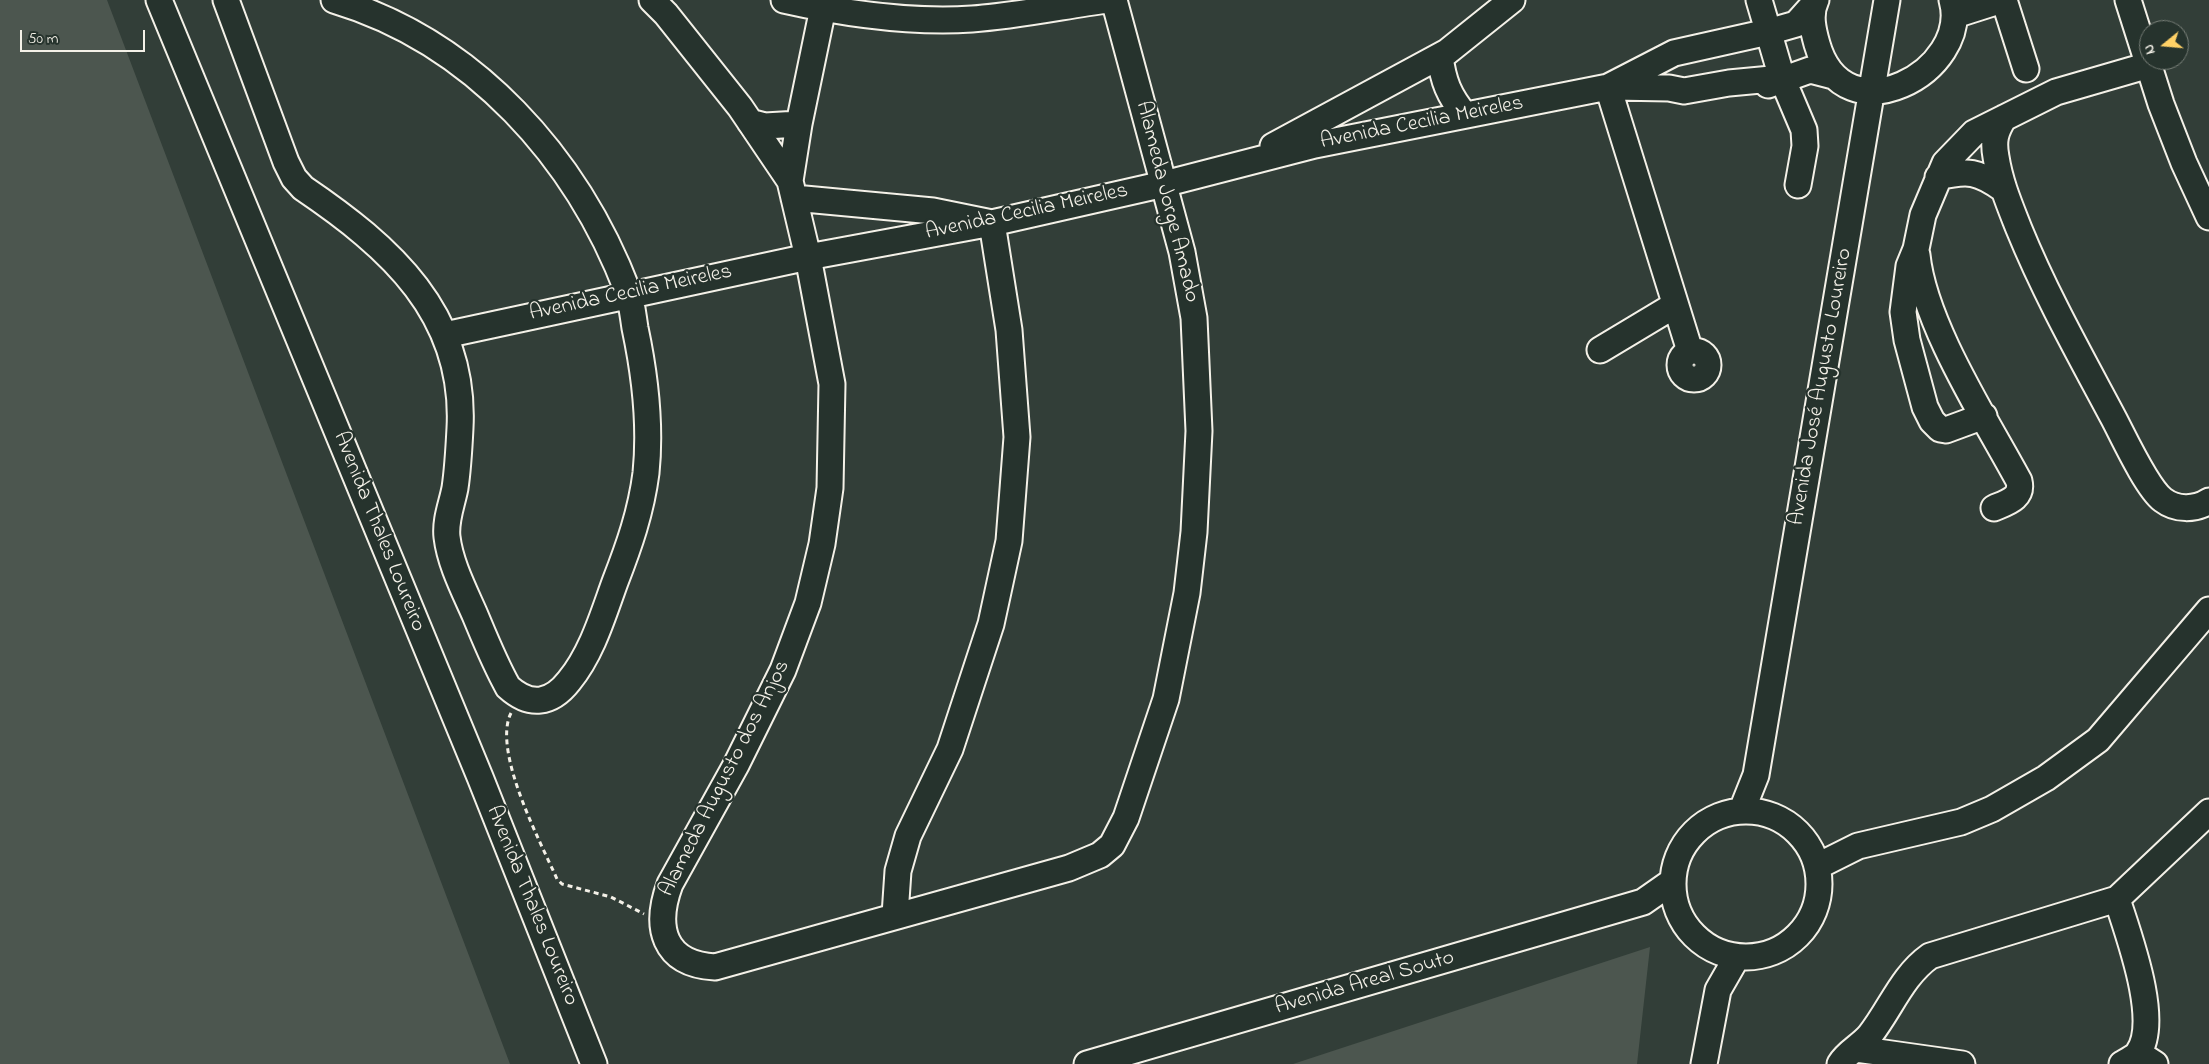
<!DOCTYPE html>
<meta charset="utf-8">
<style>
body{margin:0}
#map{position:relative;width:2209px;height:1064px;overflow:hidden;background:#323e38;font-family:"Indie Flower",sans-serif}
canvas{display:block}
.north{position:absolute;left:2139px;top:20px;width:50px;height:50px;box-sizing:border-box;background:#26332d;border:1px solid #787f78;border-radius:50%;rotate:253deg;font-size:14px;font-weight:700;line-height:20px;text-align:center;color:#f4f1e8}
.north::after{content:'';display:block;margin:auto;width:18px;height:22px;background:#ffd166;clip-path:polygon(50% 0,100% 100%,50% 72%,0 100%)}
.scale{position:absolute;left:20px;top:30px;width:125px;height:22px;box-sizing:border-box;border:2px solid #f4f1e8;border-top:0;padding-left:6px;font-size:15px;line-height:18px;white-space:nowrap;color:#f4f1e8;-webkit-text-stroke:4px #26332d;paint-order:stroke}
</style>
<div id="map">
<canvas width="2209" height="1064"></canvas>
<div class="north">N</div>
<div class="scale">50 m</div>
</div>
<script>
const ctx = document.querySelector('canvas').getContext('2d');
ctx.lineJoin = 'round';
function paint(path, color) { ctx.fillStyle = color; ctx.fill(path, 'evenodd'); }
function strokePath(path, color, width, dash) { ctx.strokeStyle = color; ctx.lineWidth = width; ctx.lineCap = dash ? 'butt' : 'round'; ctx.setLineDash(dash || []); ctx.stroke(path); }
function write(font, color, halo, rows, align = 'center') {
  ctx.font = font + ' "Indie Flower",sans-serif'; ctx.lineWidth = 4.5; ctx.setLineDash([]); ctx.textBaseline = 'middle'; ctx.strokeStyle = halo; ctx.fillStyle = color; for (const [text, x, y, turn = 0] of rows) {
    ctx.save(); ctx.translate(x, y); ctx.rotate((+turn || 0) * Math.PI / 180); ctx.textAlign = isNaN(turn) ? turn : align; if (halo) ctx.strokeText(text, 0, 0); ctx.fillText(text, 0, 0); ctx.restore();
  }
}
const green = new Path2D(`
 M0 0H107L510 1064H0Z
 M1650 947 1637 1064H1293Z`);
const path = new Path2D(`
 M511 713C492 751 540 841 557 879L562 884 611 897 644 914`);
const minor = new Path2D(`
 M159 0 480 777 594 1064
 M226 0 286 162 294 178 303 188C390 247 466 314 460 428 459 448 458 468 455 488 452 504 445 520 447 537 450 563 464 590 475 615 485 639 495 664 508 687 530 707 551 704 569 681 592 653 603 615 615 582 629 546 641 512 646 473 651 424 645 375 635 328 633 316 632 303 628 292 577 158 474 42 334 0
 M652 0 666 14 740 107 790 181 808 257 832 384 830 488 822 544 808 603 783 670 736 765 670 884C654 927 663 964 715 967L1069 868 1100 855 1112 845 1126 818 1166 699 1187 593 1194 532 1199 431 1194 318 1182 252 1114 0
 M784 0C846 14 908 23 972 19 1017 16 1063 6 1107 0
 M1759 0 1782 78 1804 130 1805 146 1798 185
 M1816 0C1809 14 1813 30 1817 44 1844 140 1972 71 1952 0
 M2004 0 2026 69
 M2128 0 2161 104 2184 163 2209 217
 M1955 15 2002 0
 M1440 56C1443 81 1449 96 1465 115
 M1768 85 1810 70 1833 76
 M1608 87 1690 351
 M1613 87 1669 88 1684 91 1729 83 1782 78
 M2004 118C1995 132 1993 141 1996 157 2000 183 2010 206 2019 229 2046 295 2081 357 2114 419 2124 438 2147 488 2163 500 2176 510 2195 510 2209 501
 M750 122 765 126 799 124
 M1273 146 1447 52 1512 0
 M1938 177C1968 170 1978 171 2003 189
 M790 181 799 124 823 8
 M794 198 933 211 992 223 1009 330 1017 437 1009 541 991 624 950 749 908 836 898 871 895 915
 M1917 255C1924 324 1985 418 2019 481 2023 498 2008 502 1994 508
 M445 335 808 257 992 223 1164 184 1315 145 1608 87 1674 53 1768 32 1796 24 1814 4
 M1600 350 1675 305
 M1680 365a14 14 0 1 1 28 0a14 14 0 1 1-28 0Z
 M1984 416 1946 430 1940 429 1932 421 1925 407 1907 340 1903 312 1909 266 1916 249 1923 215 1945 163 1974 133 2056 92 2149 65
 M1742 810 1756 775 1887 0
 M1673 884a73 73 0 1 1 146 0a73 73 0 1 1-146 0Z
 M1818 866 1858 846 1961 822 1992 809 2046 778 2098 740 2209 610
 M2117 899C2128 934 2161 1021 2138 1053 2135 1057 2127 1061 2122 1064
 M1856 1049 1962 1064
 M2138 1053 2155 1064
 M1087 1064 1643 902 1673 881
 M1704 1064 1718 990 1737 957
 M1840 1064C1847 1052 1861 1046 1870 1035 1891 1008 1902 976 1930 956L2117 899 2209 812`);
const streetNames = [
 ["Avenida Cecilia Meireles",1422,124,-11],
 ["Alameda Jorge Amado",1166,202,76],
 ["Avenida Cecilia Meireles",1027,213,-12],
 ["Avenida Cecilia Meireles",631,294,-12],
 ["Avenida José Augusto Loureiro",1822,387,-80],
 ["Avenida Thales Loureiro",378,532,68],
 ["Alameda Augusto dos Anjos",726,779,-63],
 ["Avenida Thales Loureiro",531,906,68],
 ["Avenida Areal Souto",1365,984,-16]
];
paint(green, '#4c564f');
strokePath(minor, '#f4f1e8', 29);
strokePath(path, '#f4f1e8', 3, [5, 4]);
strokePath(minor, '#26332d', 25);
write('22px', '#f4f1e8', '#26332d', streetNames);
</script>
